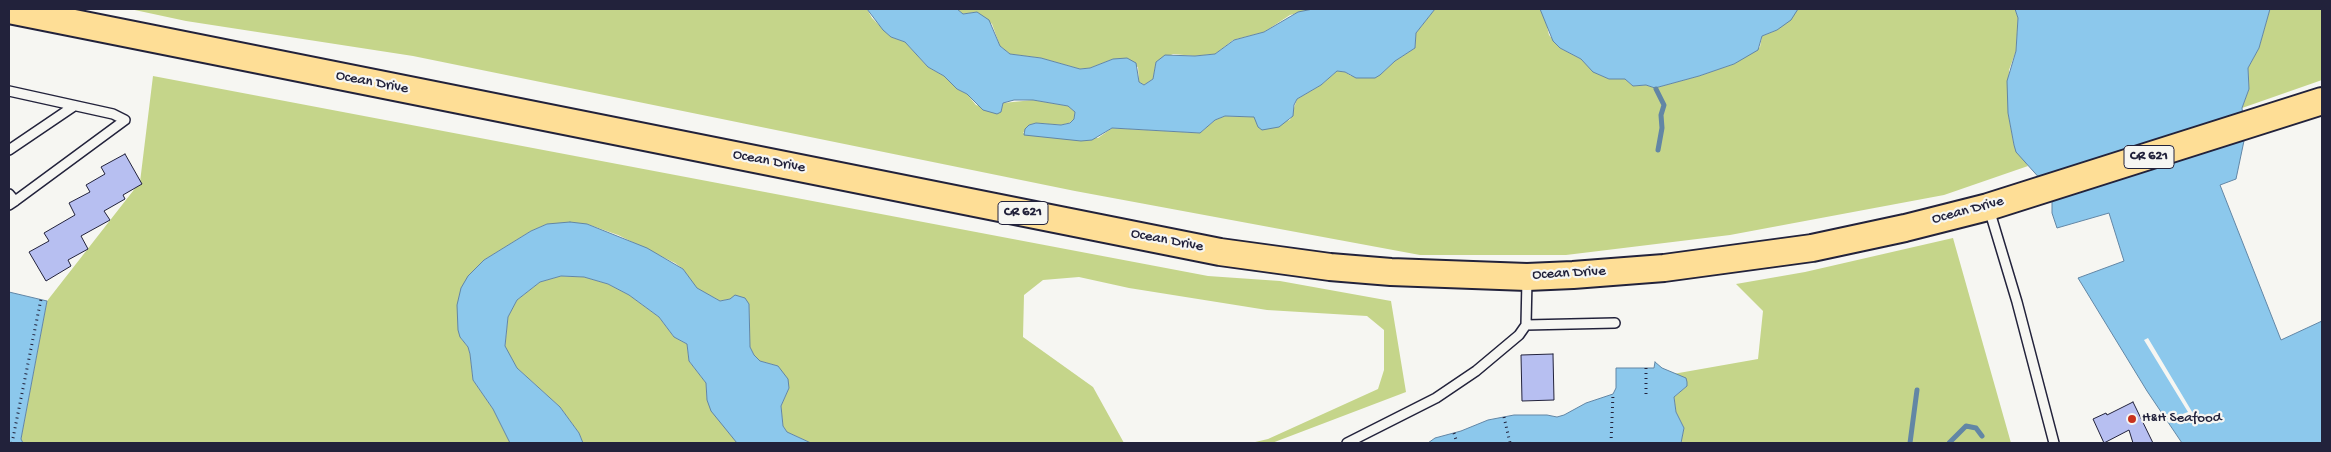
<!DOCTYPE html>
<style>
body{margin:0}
#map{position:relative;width:2331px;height:452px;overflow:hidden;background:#f6f6f2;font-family:"Gochi Hand",sans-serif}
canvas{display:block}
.frame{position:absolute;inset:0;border:10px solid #22223b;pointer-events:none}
</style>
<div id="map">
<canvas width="2331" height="452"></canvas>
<div class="frame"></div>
</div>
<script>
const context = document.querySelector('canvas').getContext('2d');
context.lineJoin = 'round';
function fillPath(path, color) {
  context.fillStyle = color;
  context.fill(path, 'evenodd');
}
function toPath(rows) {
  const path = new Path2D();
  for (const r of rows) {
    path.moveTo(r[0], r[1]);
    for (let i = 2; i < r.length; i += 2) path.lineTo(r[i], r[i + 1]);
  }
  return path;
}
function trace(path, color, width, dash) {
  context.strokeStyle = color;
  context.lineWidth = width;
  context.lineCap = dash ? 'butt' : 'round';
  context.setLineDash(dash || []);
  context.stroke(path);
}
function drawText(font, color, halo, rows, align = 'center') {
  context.font = font + ' "Gochi Hand",sans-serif';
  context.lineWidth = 4.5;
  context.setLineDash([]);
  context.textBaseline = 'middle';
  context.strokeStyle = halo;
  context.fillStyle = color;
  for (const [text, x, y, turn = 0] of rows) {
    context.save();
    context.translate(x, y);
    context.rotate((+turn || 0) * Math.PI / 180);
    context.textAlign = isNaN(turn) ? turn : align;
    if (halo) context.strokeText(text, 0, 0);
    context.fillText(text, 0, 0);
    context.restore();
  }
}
const green = toPath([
 [130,9,867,9,872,18,891,37,905,42,928,67,944,76,957,89,967,94,976,105,1001,112,1003,103,1033,100,1068,106,1075,112,1074,119,1069,123,1061,125,1036,123,1029,125,1023,133,1098,138,1112,128,1200,133,1215,120,1225,116,1255,117,1258,127,1290,120,1297,99,1321,85,1337,71,1345,72,1351,76,1380,75,1395,61,1415,48,1416,33,1435,9,1540,9,1545,18,1549,35,1560,48,1581,59,1594,72,1609,79,1625,79,1633,86,1646,85,1655,88,1699,76,1734,64,1760,47,1762,36,1777,30,1798,9,2015,9,2018,18,2016,51,2009,70,2008,113,2014,145,2028,166,1944,195,1730,235,1566,255,1420,255,1075,191,413,56,186,21],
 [957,9,1313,9,1290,15,1264,32,1233,40,1215,54,1195,56,1173,54,1156,62,1153,79,1144,85,1139,82,1138,67,1113,59,1090,68,1080,69,1041,58,1010,54,1000,46,992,24,977,12,963,14],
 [2270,9,2322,9,2322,80,2242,108,2249,89,2248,68,2259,48],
 [153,76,1208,276,1280,281,1391,301,1406,392,1272,443,1251,443,1268,439,1378,389,1384,370,1384,330,1367,316,1267,310,1129,288,1079,277,1043,280,1024,295,1023,337,1093,387,1124,443,811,443,787,432,783,426,781,406,789,388,778,366,760,361,754,355,750,347,749,304,730,299,720,301,696,288,683,269,675,263,618,235,587,224,547,224,531,231,484,260,460,337,468,347,470,354,473,380,493,409,510,443,23,443,21,439,47,301,140,182],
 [1953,238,2011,443,1681,443,1684,428,1676,412,1674,397,1687,386,1673,374,1758,359,1763,311,1736,284,1805,272],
 [561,276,584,277,608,284,629,295,659,317,674,337,687,344,689,361,706,383,707,399,737,443,583,443,579,433,560,407,517,368,505,347,508,317,517,300,540,282]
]);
const water = toPath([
 [867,9,957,9,963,14,977,12,989,20,1000,46,1010,54,1041,58,1080,69,1090,68,1113,59,1127,58,1136,63,1139,82,1144,85,1153,79,1156,62,1165,55,1195,56,1215,54,1234,40,1264,32,1298,12,1313,9,1435,9,1416,33,1415,48,1395,61,1380,75,1375,78,1356,78,1345,72,1337,71,1321,85,1297,99,1294,105,1293,116,1279,127,1262,130,1258,127,1254,117,1225,116,1215,120,1200,133,1112,128,1092,140,1081,141,1024,135,1025,129,1029,125,1036,123,1061,125,1070,123,1074,119,1075,112,1068,106,1033,100,1014,100,1003,103,1001,112,997,114,983,110,967,94,957,89,944,76,928,67,905,42,891,37,883,30,867,9],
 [1540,9,1798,9,1791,20,1777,30,1762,36,1758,50,1734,64,1699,76,1655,88,1646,85,1633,86,1625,79,1609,79,1593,72,1581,59,1560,48,1553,41,1540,9],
 [2015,9,2270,9,2259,48,2248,68,2249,89,2242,108,2245,136,2236,179,2220,185,2281,340,2322,321,2322,443,2182,443,2147,391,2078,278,2124,261,2109,213,2057,228,2052,213,2052,197,2043,182,2016,152,2014,145,2008,113,2007,81,2016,51,2018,18,2015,9],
 [570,222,587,224,647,248,683,269,697,288,720,301,730,299,735,295,745,298,749,304,750,347,754,355,760,361,778,366,788,379,789,388,781,406,783,426,787,432,811,443,737,443,711,411,707,400,706,383,689,361,687,344,674,337,659,317,629,295,608,284,584,277,561,276,540,282,517,300,508,317,505,346,517,368,560,407,579,433,583,443,510,443,493,409,473,380,470,354,468,347,460,337,458,330,457,305,461,288,468,276,484,260,531,231,547,224,570,222],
 [9,292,47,301,21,439,23,443,9,443,9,292],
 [1655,362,1662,368,1686,378,1687,382,1687,386,1674,397,1676,412,1684,428,1681,443,1428,443,1435,438,1461,431,1488,420,1514,415,1547,415,1557,417,1564,415,1586,403,1613,394,1616,388,1616,368,1654,368,1655,362]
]);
const pier = toPath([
 [2148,338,2194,415,2169,423,2166,420,2188,412,2144,340]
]);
const stream = toPath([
 [1656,89,1664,105,1661,115,1662,128,1658,150],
 [1910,443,1917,390],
 [1949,443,1966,426,1976,428,1982,436]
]);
const building = toPath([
 [125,154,142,184,123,195,125,199,104,211,110,220,81,236,88,249,68,260,71,266,46,281,29,252,49,241,44,233,75,215,69,203,90,192,86,185,105,174,101,167,125,154],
 [1553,354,1554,400,1522,401,1521,355,1553,354],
 [2133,402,2153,443,2133,443,2129,430,2104,443,2093,419,2106,413,2107,415,2133,402]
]);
const path = toPath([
 [1646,368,1646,397],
 [1504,417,1510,443],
 [1454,433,1457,443],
 [12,443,41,299],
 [1611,443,1613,394]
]);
const lane = toPath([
 [9,91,113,114,125,120,15,201],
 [9,150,74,106],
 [9,194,15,201,9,205],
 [1989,209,2017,302,2054,443],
 [1526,325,1615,323],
 [1347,443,1436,398,1476,371,1519,335,1526,325,1527,280]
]);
const primary = toPath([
 [9,10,1220,252,1330,267,1391,272,1527,277,1573,275,1664,268,1812,248,1905,228,1988,207,2322,101]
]);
const markers = [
 [2132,419,5,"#c8321e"]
];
const shields = [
 [2149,157,50],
 [1023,213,50]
];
const shieldNames = [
 ["CR 621",2149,157],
 ["CR 621",1023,213]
];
const streetNames = [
 ["Ocean Drive",372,83,11],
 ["Ocean Drive",769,162,11],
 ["Ocean Drive",1968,211,-15],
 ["Ocean Drive",1167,241,11],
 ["Ocean Drive",1569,274,-3]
];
const poiNames = [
 ["H&H Seafood",2142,419]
];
fillPath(green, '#c5d58a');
fillPath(water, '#8cc8ec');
trace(water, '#6286a5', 1);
fillPath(pier, '#f6f6f2');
trace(stream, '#6286a5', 5);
fillPath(building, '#b7bff1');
trace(building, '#22223b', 1);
trace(lane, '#22223b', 12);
trace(primary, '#22223b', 30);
trace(path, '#22223b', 3, [1, 4]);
trace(lane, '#f6f6f2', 9);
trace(primary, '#fede96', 26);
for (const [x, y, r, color] of markers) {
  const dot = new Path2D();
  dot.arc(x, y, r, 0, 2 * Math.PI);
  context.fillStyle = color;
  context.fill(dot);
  trace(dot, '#f6f6f2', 2);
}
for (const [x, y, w] of shields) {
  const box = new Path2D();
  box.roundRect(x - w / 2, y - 11.5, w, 23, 4);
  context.fillStyle = '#f6f6f2';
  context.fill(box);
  trace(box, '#22223b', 1);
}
drawText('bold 14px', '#22223b', null, shieldNames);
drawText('15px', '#22223b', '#f6f6f2', streetNames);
drawText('15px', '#22223b', '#f6f6f2', poiNames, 'left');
</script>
